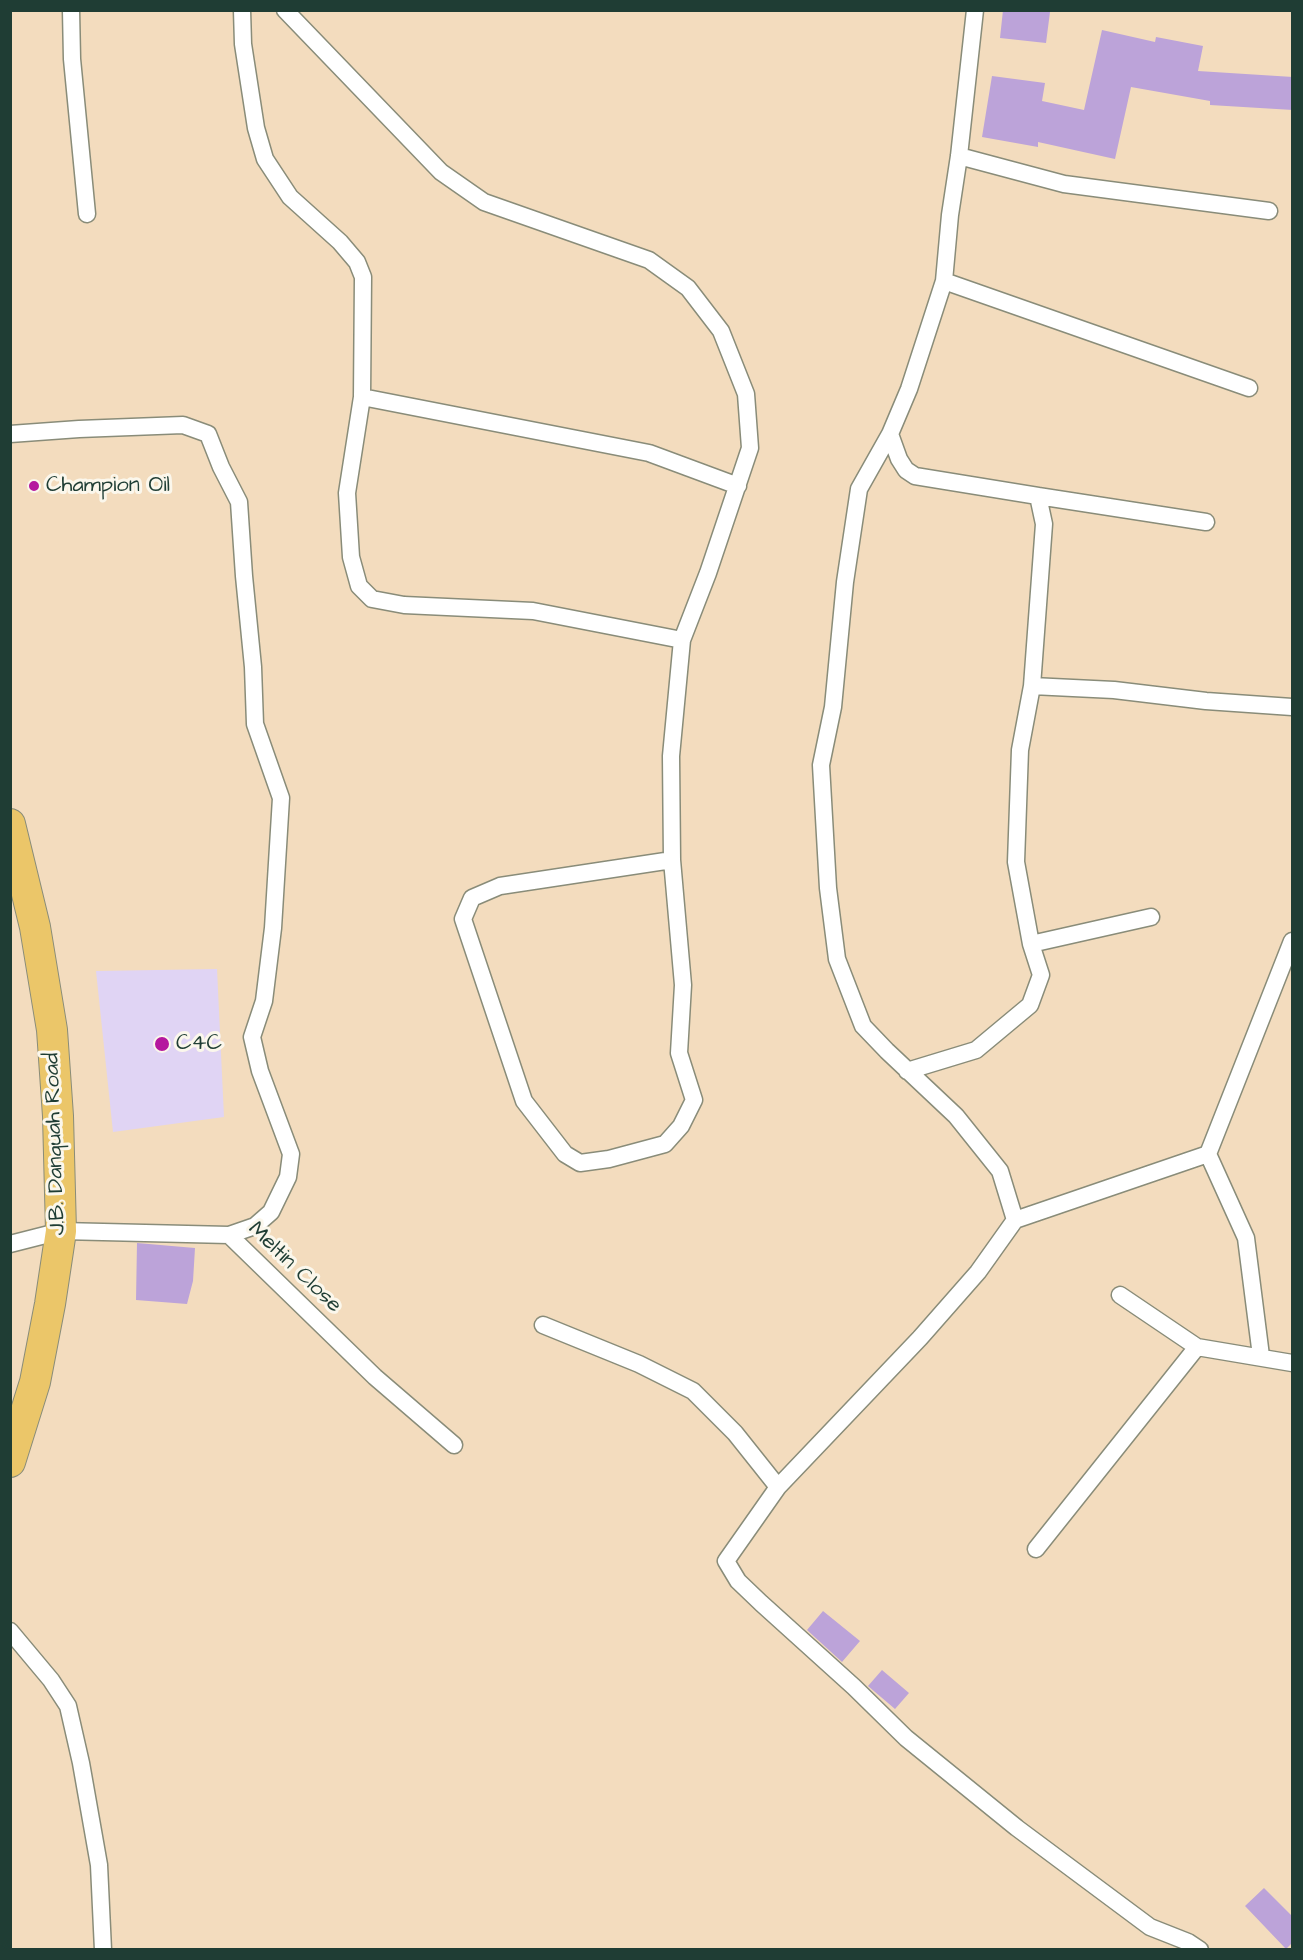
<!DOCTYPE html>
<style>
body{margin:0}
#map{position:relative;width:1303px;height:1960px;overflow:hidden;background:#f3dcbe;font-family:"Architects Daughter",sans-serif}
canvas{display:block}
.frame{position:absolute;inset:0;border:12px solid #1f3d34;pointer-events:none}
</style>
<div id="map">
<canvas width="1303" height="1960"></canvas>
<div class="frame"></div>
</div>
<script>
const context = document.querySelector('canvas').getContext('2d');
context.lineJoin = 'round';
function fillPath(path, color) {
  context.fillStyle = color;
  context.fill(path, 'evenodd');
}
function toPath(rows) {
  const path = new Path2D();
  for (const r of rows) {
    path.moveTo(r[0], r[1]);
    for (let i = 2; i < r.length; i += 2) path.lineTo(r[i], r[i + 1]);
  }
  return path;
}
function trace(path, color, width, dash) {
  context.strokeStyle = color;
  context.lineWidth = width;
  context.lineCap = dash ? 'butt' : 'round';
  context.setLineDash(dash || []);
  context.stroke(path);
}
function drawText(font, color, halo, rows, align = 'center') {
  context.font = font + ' "Architects Daughter",sans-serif';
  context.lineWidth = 6;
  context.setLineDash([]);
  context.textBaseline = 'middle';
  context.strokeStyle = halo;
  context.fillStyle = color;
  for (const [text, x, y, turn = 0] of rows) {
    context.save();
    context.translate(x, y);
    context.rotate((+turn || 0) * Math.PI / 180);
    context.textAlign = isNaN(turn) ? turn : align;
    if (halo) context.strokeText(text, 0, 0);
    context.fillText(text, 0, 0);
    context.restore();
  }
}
const built = toPath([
 [217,969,224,1117,113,1132,96,971]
]);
const building = toPath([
 [1003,10,1050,12,1046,43,1000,38],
 [1102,30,1155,42,1156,37,1203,46,1198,71,1293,77,1293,110,1210,105,1210,101,1131,87,1115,159,1038,142,1038,147,982,137,992,76,1045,83,1042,101,1084,110],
 [137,1243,195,1248,193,1281,187,1304,136,1300],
 [823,1611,860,1641,842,1662,807,1630],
 [882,1670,909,1693,895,1709,868,1686],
 [1264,1888,1293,1917,1293,1942,1286,1949,1245,1906]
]);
const street = toPath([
 [71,10,72,59,87,214],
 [242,10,243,44,256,128,265,159,290,197,340,242,357,262,363,277,362,397,347,493,351,557,359,586,372,599,404,605,533,611,682,640],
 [285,10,441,172,484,202,649,260,688,288,721,331,746,394,750,448,708,573,682,640,671,756,672,860,683,985,679,1053,694,1100,681,1126,665,1144,609,1159,580,1163,565,1154,524,1101,463,919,472,898,500,886,672,860],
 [975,10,959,156,950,215,944,281,909,389,890,434,859,489,845,582,833,707,821,765,828,888,837,959,863,1026,887,1051,956,1116,1000,1171,1015,1220],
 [959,156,1064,184,1269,211],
 [944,281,1249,388],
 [362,397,649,453,738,486],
 [10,434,79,429,183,425,208,434,221,467,239,502,244,576,253,667,255,724,281,798,273,928,264,1001,252,1037,260,1071,291,1154,288,1177,271,1212,255,1226,229,1235],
 [890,434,899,459,906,470,915,476,1038,496,1044,524,1032,686,1020,750,1016,862,1031,944,1041,975,1030,1005,976,1050,907,1071],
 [1038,496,1206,522],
 [1032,686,1114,690,1206,701,1292,707],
 [1031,944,1151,917],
 [1208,1154,1292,941],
 [10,1244,61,1231,229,1235,375,1377,454,1445],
 [1120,1295,1197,1347],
 [543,1325,639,1364,693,1391,735,1433,778,1487],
 [1036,1549,1197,1347,1292,1363],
 [10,1631,51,1680,68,1706,81,1763,99,1865,103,1950],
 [1200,1950,1188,1942,1150,1927,1017,1828,906,1738,854,1687,761,1603,738,1581,726,1561,778,1487,920,1338,978,1272,1015,1220,1208,1154,1246,1238,1261,1356]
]);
const highway = toPath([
 [10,824,35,927,52,1030,58,1116,61,1231,50,1304,35,1382,10,1462]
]);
const markers = [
 [34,486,6,"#b5179e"],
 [162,1044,8,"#b5179e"]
];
const poiNames = [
 ["Champion Oil",46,486],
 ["C4C",176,1044]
];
const streetNames = [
 ["J.B. Danquah Road",56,1144,-92],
 ["Meltin Close",294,1268,44]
];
fillPath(built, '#e0d4f4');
fillPath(building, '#bca3d9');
trace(street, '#898c79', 19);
trace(highway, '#898c79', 32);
trace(street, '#fff', 16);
trace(highway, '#ebc669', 30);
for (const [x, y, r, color] of markers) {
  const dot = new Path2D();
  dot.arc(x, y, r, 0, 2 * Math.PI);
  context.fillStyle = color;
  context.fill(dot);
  trace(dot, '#fbf7ec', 2);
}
drawText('22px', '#1f3d34', '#fbf7ec', poiNames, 'left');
drawText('22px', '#1f3d34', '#fbf7ec', streetNames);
</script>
